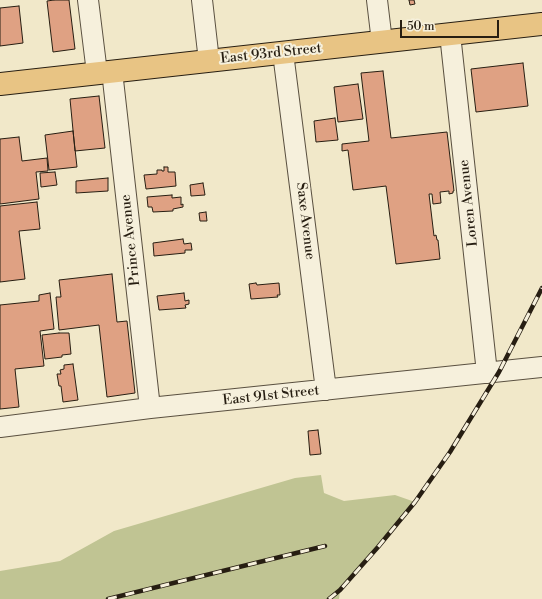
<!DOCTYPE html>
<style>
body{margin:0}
#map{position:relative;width:542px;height:599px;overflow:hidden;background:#f1e8c9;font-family:"Libre Bodoni",serif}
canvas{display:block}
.scale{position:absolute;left:400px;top:20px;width:99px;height:18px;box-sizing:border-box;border:2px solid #271e12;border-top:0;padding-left:5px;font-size:12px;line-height:14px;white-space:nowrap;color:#271e12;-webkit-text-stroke:3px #f6f0dc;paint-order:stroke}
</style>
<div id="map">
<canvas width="542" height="599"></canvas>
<div class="scale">50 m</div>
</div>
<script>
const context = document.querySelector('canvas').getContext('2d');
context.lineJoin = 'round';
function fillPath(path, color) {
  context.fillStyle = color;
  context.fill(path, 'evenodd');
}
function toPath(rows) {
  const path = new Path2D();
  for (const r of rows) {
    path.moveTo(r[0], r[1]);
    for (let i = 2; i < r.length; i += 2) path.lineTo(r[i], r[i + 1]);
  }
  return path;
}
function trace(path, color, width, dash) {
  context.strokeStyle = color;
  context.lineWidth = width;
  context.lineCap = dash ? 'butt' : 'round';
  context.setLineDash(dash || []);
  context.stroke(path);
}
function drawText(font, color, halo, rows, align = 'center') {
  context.font = font + ' "Libre Bodoni",serif';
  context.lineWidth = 4;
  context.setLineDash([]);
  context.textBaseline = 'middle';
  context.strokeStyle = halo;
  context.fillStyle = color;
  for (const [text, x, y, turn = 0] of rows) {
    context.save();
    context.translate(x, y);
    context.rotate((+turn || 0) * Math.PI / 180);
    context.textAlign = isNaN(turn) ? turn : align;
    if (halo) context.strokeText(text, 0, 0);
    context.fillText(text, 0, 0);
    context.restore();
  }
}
const green = toPath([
 [321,475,324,493,344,501,395,495,415,502,378,547,340,590,339,599,0,599,0,571,60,561,114,531,295,478]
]);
const building = toPath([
 [54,0,69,0,75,49,53,52,47,1,54,0],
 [409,0,414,0,415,4,410,5,409,0],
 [19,6,23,43,0,46,0,8,19,6],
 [523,63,528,106,476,112,471,69,523,63],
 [383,71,391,138,447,132,454,191,453,191,453,193,449,194,449,191,440,192,441,203,433,204,432,194,429,194,434,236,436,235,437,240,438,240,440,259,396,264,386,186,353,190,348,150,342,151,342,144,369,141,361,73,383,71],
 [358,84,363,119,338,122,334,87,358,84],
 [99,96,105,148,75,151,70,99,99,96],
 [335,118,338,140,316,142,314,121,335,118],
 [73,131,77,167,49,170,45,135,73,131],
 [19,137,22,161,47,158,48,171,36,172,39,199,0,204,0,139,19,137],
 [164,167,168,167,168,172,175,172,176,186,146,189,144,175,157,174,157,170,162,170,162,171,164,171,164,167],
 [55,172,57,185,41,187,40,173,55,172],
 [108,178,108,191,76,193,76,181,108,178],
 [203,183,205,195,191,196,190,185,203,183],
 [172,195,172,198,181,197,181,205,183,204,183,207,173,209,173,211,153,212,152,207,148,207,147,197,172,195],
 [37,202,40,229,19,231,25,279,0,282,0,206,37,202],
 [206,212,207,221,200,221,199,213,206,212],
 [183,239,184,244,191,243,192,250,185,250,185,253,154,256,153,243,183,239],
 [112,274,117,322,127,321,135,393,107,397,99,325,59,330,56,297,61,297,59,280,112,274],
 [256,283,257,285,279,283,280,295,277,295,278,297,251,299,249,284,256,283],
 [50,293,54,329,40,331,44,366,15,369,19,407,0,409,0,305,39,301,39,295,50,293],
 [184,293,185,301,189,300,189,304,185,305,186,308,159,310,157,296,184,293],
 [59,333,69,333,71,354,62,355,62,357,45,359,42,335,59,333],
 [73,364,78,400,63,402,61,386,59,386,57,374,61,374,60,370,64,369,64,365,73,364],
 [318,430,321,454,310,455,308,431,318,430]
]);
const minor = toPath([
 [88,0,97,73],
 [202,0,209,61],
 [377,0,382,42],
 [450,34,487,373],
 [283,53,326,390],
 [112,71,150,408],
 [0,427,150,408,542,367]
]);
const major = toPath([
 [0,84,542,24]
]);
const rail = toPath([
 [108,599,325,546],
 [329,599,340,590,378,547,415,502,450,452,499,372,542,288]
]);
const streetNames = [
 ["East 93rd Street",271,54,-6],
 ["Loren Avenue",469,203,-96],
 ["Saxe Avenue",305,221,83],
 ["Prince Avenue",131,240,-96],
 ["East 91st Street",271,396,-6]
];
fillPath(green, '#c0c493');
fillPath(building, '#dfa183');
trace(building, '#271e12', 1);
trace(minor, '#5a5040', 22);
trace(major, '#271e12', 24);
trace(minor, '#f6f0dc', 20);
trace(major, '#e8c484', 22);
trace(rail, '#271e12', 4.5);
trace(rail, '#f6f0dc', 3, [9]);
drawText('14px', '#271e12', '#f6f0dc', streetNames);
</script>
